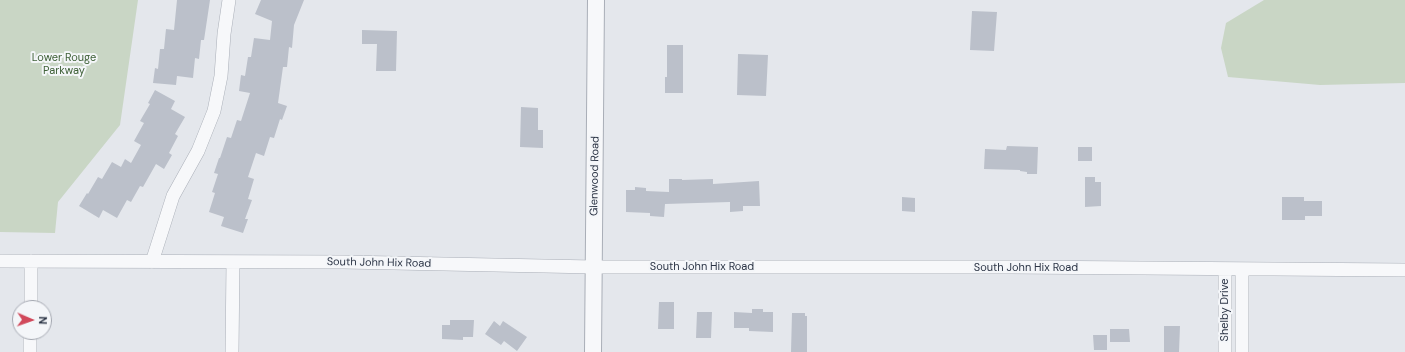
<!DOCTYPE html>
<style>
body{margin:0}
#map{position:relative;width:1405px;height:352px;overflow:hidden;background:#e4e7ec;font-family:"DM Sans",sans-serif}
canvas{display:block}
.north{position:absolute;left:12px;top:300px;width:40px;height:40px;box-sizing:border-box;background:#f4f6f9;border:1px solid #a4a8b1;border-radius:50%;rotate:92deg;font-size:11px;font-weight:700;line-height:16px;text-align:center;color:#2b3445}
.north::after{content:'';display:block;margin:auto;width:14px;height:18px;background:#d1495b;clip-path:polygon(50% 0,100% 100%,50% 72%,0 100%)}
</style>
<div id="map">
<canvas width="1405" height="352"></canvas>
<div class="north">N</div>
</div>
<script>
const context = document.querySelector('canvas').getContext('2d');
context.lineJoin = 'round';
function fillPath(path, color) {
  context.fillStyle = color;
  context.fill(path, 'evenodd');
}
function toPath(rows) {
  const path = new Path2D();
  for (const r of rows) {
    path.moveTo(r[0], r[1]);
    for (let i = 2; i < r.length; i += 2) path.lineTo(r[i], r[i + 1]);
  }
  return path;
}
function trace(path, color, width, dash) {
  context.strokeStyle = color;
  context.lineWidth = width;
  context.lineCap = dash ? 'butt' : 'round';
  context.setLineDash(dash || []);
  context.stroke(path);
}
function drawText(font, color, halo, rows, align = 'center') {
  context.font = font + ' "DM Sans",sans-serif';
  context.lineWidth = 4;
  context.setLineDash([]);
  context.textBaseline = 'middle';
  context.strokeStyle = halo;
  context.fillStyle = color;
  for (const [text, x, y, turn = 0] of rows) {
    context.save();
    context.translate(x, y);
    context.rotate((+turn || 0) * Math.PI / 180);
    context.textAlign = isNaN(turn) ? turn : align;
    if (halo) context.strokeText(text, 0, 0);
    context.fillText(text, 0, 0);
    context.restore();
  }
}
const green = toPath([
 [0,0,138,0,120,125,58,202,55,233,0,232],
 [1264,0,1405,0,1405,83,1320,85,1228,77,1221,48,1226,23]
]);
const building = toPath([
 [177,0,210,0,204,40,201,40,199,59,195,58,193,78,177,76,176,85,153,83,155,68,158,69,160,49,164,49,166,29,174,30],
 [261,0,304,0,294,25,292,48,289,47,287,67,283,67,278,103,287,106,282,120,280,119,274,138,270,137,264,156,256,153,248,177,254,179,248,199,252,200,245,219,248,219,243,233,221,226,224,217,209,212,215,193,212,192,218,174,214,173,219,158,220,158,227,137,231,138,237,120,241,121,250,93,239,91,241,75,245,76,248,57,251,57,254,38,270,40,272,21,255,14],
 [972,11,997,12,994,51,970,50],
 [362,30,397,31,396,71,376,71,377,44,362,44],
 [667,45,683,45,683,93,665,93,665,77,667,77],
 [738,54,768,55,766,96,737,95],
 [155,90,175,101,171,109,185,117,175,134,178,136,169,153,172,155,164,169,156,164,143,187,140,186,131,202,127,200,117,218,103,210,99,218,79,206,87,193,88,194,98,177,102,179,112,162,121,167,125,159,131,163,141,145,134,141,144,123,140,121,150,104,148,103],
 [521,107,538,108,538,130,543,130,543,148,520,147],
 [1007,146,1038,147,1037,174,1027,174,1027,172,1020,171,1020,170,984,169,985,149,1006,150],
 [1078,147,1092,147,1092,161,1078,161],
 [1085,177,1095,177,1095,182,1101,182,1101,206,1085,207],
 [669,179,682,179,682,180,713,179,713,184,759,181,760,206,743,206,743,211,730,212,730,202,665,204,664,217,650,216,650,213,626,212,626,190,635,190,635,187,646,188,646,191,669,192],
 [902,197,915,198,915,212,902,211],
 [1282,197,1304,197,1304,201,1322,201,1322,216,1305,216,1305,220,1282,220],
 [659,302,674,302,674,329,658,329],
 [752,309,763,309,763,312,773,312,773,332,749,331,749,328,734,328,734,312,752,313],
 [697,312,712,312,711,338,696,338],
 [792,313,805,313,805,316,807,316,807,352,791,352],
 [450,320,474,320,473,337,463,337,463,340,442,339,442,325,450,325],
 [494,321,500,326,503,321,527,337,517,351,504,341,501,345,485,334],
 [1164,326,1180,326,1179,352,1164,352],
 [1110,329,1129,329,1130,342,1110,342],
 [1093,335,1107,335,1107,350,1094,350]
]);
const minor = toPath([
 [0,261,344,262,594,267,1011,267,1405,270],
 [152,262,173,196,198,151,214,111,221,76,224,34,229,0],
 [31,308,31,261],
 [30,352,30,332],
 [232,352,233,262],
 [1225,352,1225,269],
 [1242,352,1242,269]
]);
const tertiary = toPath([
 [593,352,596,0]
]);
const parkNames = [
 ["Lower Rouge",64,58],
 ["Parkway",64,71]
];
const streetNames = [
 ["Glenwood Road",595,176,-89],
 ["South John Hix Road",379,263,1],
 ["South John Hix Road",702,267],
 ["South John Hix Road",1026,268],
 ["Shelby Drive",1225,310,-90]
];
fillPath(green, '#c9d6c5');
fillPath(building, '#bbc0ca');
trace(minor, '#a9aeb7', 14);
trace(tertiary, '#a9aeb7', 18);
trace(minor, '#f7f8fa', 13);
trace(tertiary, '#f7f8fa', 16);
drawText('11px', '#3f6138', '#f4f6f9', parkNames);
drawText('11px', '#2b3445', '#f4f6f9', streetNames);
</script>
